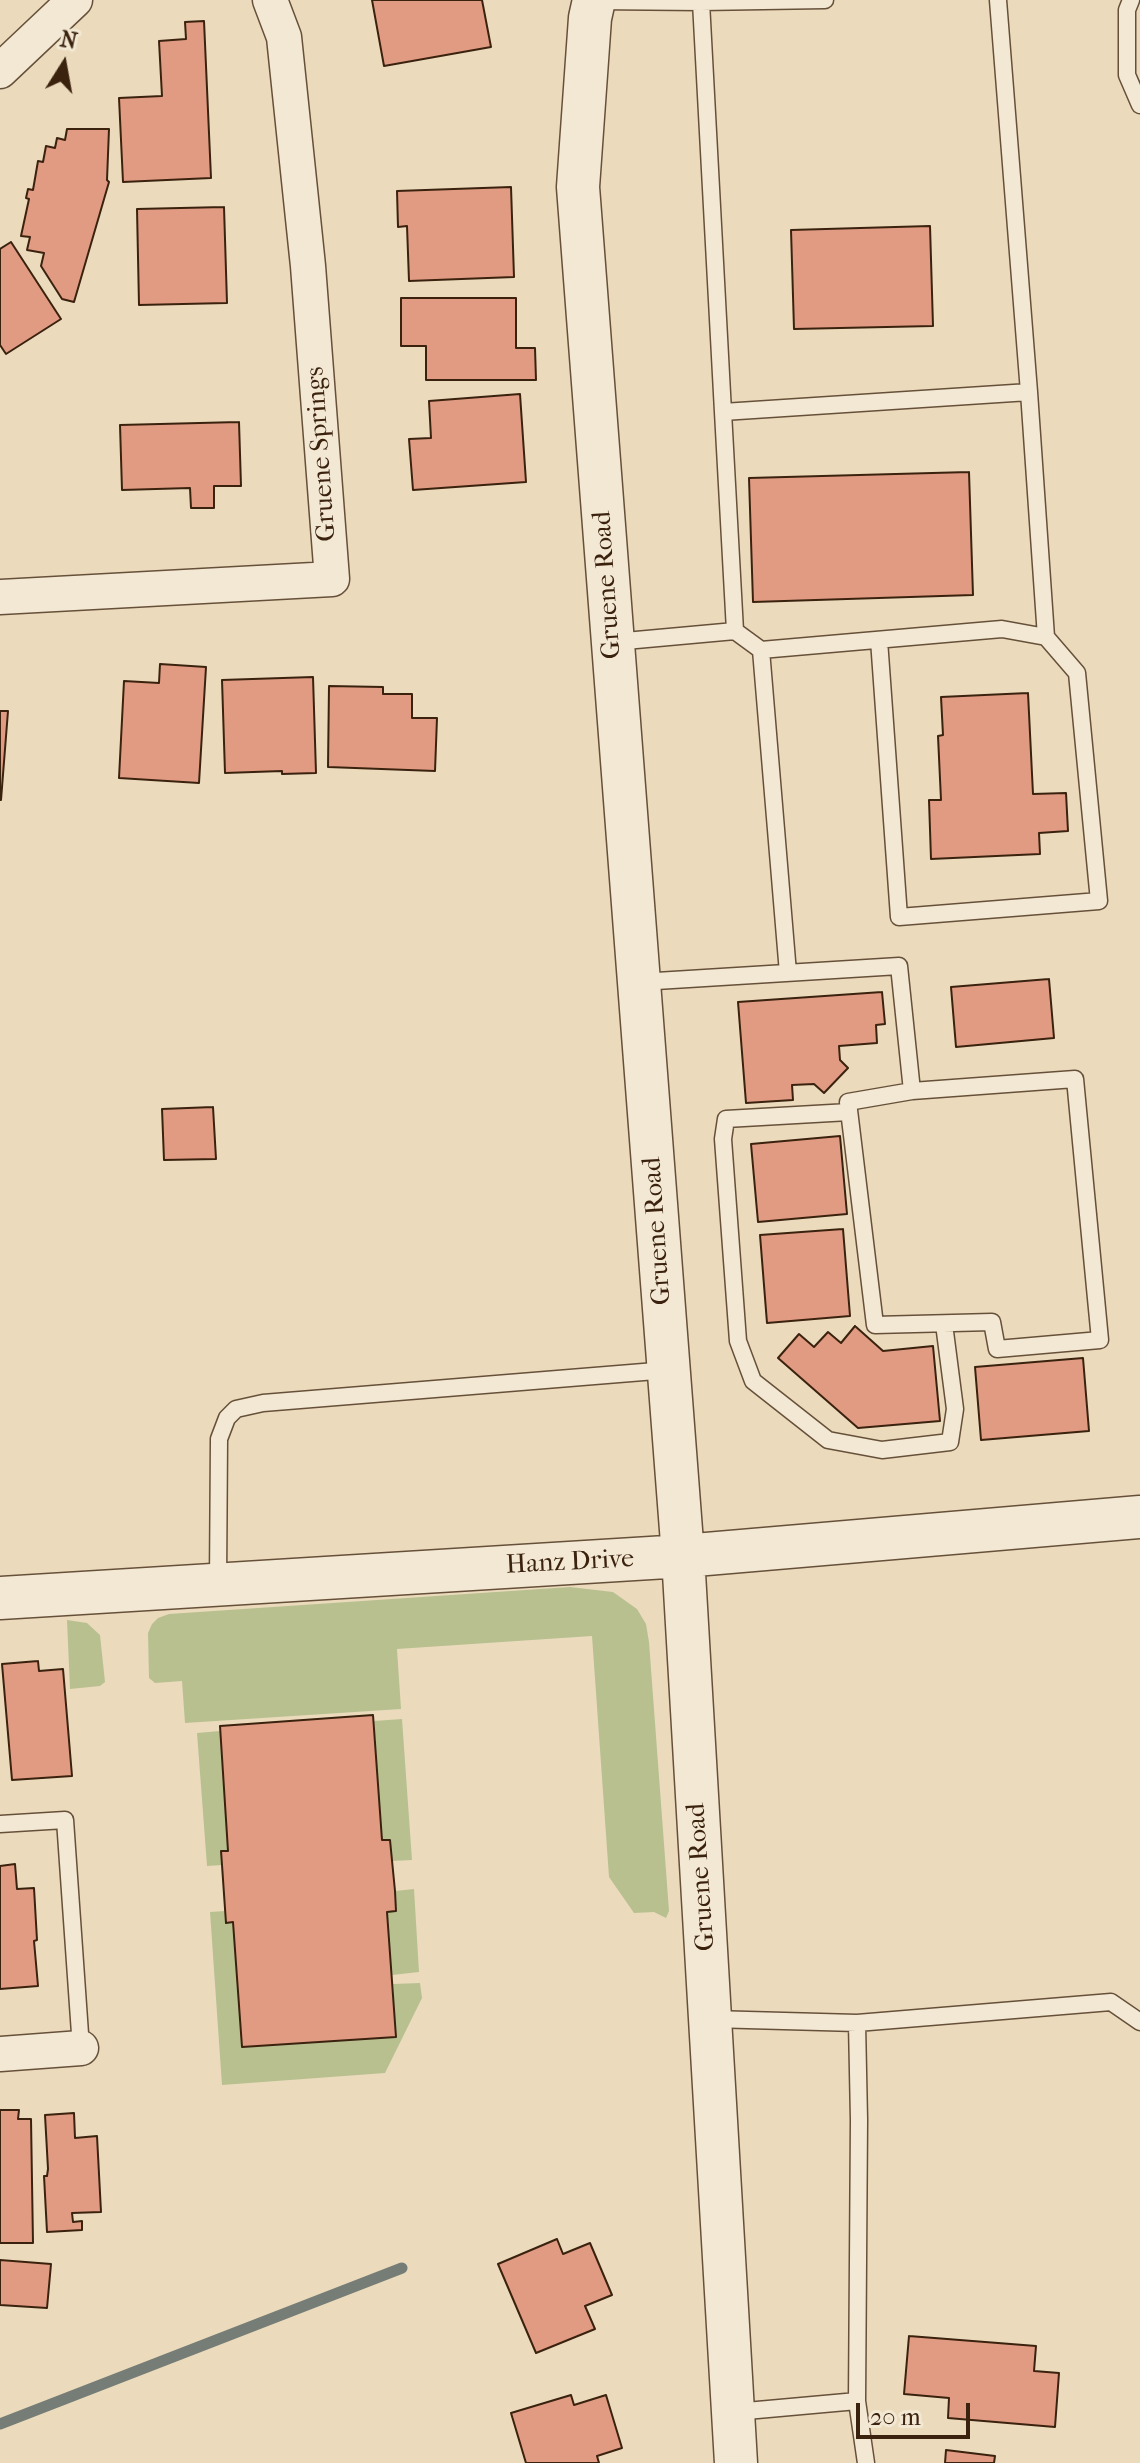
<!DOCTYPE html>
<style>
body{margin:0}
#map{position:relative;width:1140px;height:2463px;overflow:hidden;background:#ebdbbc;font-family:"IM FELL French Canon",serif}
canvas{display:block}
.north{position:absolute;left:24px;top:24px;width:80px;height:80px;-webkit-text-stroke:6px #f2e8d3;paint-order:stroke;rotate:11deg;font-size:22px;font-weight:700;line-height:32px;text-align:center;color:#3b220f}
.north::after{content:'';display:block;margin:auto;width:28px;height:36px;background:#3b220f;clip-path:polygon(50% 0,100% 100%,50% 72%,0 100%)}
.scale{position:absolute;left:856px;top:2403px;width:114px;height:36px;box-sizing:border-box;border:4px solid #3b220f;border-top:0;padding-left:10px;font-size:24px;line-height:28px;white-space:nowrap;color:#3b220f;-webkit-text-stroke:6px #f2e8d3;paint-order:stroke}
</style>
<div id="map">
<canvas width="1140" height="2463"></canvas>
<div class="north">N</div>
<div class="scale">20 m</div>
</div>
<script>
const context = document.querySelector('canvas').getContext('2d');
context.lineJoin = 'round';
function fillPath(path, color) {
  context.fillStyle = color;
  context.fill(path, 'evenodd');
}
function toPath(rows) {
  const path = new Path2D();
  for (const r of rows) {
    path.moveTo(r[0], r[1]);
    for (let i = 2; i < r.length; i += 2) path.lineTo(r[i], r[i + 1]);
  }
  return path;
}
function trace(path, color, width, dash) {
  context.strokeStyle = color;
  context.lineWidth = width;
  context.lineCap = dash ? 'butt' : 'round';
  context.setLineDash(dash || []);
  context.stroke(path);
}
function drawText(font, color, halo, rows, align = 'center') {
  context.font = font + ' "IM FELL French Canon",serif';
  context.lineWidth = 7;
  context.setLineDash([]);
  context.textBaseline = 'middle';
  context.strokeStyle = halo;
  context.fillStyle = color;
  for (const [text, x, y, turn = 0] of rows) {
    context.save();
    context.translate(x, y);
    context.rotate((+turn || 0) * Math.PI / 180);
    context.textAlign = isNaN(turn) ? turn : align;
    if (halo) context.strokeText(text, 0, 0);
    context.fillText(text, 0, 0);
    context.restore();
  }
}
const green = toPath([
 [570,1587,613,1592,637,1609,646,1624,649,1642,669,1911,666,1918,654,1912,634,1913,609,1877,592,1636,397,1649,401,1709,185,1723,182,1681,155,1683,149,1678,148,1633,152,1624,158,1618,169,1614],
 [67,1620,87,1623,100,1635,105,1682,100,1686,70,1689],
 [402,1719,412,1860,392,1861,390,1840,382,1840,374,1721],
 [220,1731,228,1851,221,1851,222,1865,207,1866,197,1733],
 [414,1889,419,1972,392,1975,387,1912,395,1891],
 [225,1911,226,1922,233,1922,396,2036,393,1984,420,1983,422,1998,385,2073,222,2085,210,1912]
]);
const stream = toPath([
 [0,2424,402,2268]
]);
const building = toPath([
 [372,0,482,0,491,47,384,66,372,0],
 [204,21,211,178,123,182,119,98,162,96,159,41,186,39,185,22,204,21],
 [67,129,109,129,107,180,109,182,74,302,62,299,41,266,44,253,27,250,30,237,21,236,29,199,26,198,28,189,33,190,38,161,43,162,46,146,55,148,57,138,65,140,67,129],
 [511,187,514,277,409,281,407,226,398,227,397,191,511,187],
 [224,207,227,303,139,305,137,209,224,207],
 [930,226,933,326,794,329,791,230,930,226],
 [11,242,61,319,6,354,0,345,0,249,11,242],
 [401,298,516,298,516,348,535,348,536,380,426,380,426,346,401,346,401,298],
 [520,394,526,482,413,490,409,439,431,438,429,401,520,394],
 [239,422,241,486,214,486,214,508,191,508,190,488,122,490,120,425,239,422],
 [969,472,973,595,753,602,749,478,969,472],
 [160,664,206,667,199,783,119,778,124,681,159,683,160,664],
 [313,677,316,773,282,774,282,771,225,773,222,680,313,677],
 [329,686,383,687,383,694,412,694,412,718,437,718,435,771,328,767,329,686],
 [1028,693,1033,794,1066,793,1068,831,1039,833,1040,854,931,859,929,800,941,800,938,736,943,735,941,697,1028,693],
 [0,711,8,711,1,800,0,800,0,711],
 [1049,979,1054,1038,956,1047,951,987,1049,979],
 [882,992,885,1024,876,1025,877,1043,839,1046,840,1060,848,1068,824,1093,814,1084,792,1085,793,1100,746,1103,738,1002,882,992],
 [213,1107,216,1159,164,1160,162,1109,213,1107],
 [840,1136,847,1214,758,1222,751,1144,840,1136],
 [843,1229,850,1316,767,1323,760,1235,843,1229],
 [855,1326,883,1351,933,1346,940,1421,858,1428,778,1358,799,1334,814,1347,828,1332,841,1343,855,1326],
 [1083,1358,1089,1431,981,1440,975,1367,1083,1358],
 [38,1661,39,1671,63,1669,72,1776,12,1780,2,1664,38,1661],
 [373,1715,382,1840,390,1840,395,1891,396,1911,387,1912,396,2037,242,2047,233,1922,226,1923,222,1865,221,1851,228,1851,220,1726,373,1715],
 [15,1864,17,1889,34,1888,37,1940,34,1941,38,1986,0,1989,0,1866,15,1864],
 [0,2110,19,2110,18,2119,31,2119,33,2243,0,2243,0,2110],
 [74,2113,75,2138,97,2136,101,2212,72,2213,73,2222,82,2221,82,2230,47,2232,44,2176,47,2176,48,2169,45,2115,74,2113],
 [557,2239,563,2254,590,2243,612,2295,585,2306,595,2329,536,2353,498,2264,557,2239],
 [0,2260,51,2264,47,2308,0,2305,0,2260],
 [909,2336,1036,2346,1034,2371,1059,2373,1055,2427,948,2418,949,2398,904,2394,909,2336],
 [571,2395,574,2405,606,2395,622,2448,597,2456,599,2463,526,2463,511,2413,571,2395],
 [946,2450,995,2456,994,2463,945,2463,946,2450]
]);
const service = toPath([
 [1131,0,1127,10,1127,75,1140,105],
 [595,1,701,2,825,0],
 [701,2,723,412,1029,392,998,0],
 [1029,392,1046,637],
 [723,412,735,631],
 [614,642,735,631,761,650,1002,629,1046,637,1077,673,1099,901,899,917,879,640],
 [761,650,788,973],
 [640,982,899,966,912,1091,848,1102,875,1325,992,1322,997,1349,1100,1340,1075,1079,912,1091],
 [849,1112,726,1119,723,1139,738,1341,753,1381,828,1440,882,1450,950,1442,955,1409,944,1324],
 [218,1583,219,1439,227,1418,236,1409,263,1403,668,1370],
 [0,1824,65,1820,81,2048],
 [711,2019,857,2023,859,2120,857,2401,866,2463],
 [857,2023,1111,2002,1140,2022],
 [735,2412,857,2401]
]);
const minor = toPath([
 [0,71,75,0],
 [0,597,332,579,308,266,284,37,270,0],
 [0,2054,81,2048]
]);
const tertiary = toPath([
 [594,0,590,18,578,187,683,1556,736,2463],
 [0,1598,683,1556,1140,1517]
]);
const streetNames = [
 ["Gruene Springs",322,454,-94],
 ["Gruene Road",608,585,-94],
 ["Gruene Road",658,1231,-94],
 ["Hanz Drive",570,1563,-3],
 ["Gruene Road",702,1877,-94]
];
fillPath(green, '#b8c090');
trace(stream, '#757d76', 11);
fillPath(building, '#e09b82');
trace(building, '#3b220f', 2);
trace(service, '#67503a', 19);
trace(minor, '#67503a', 37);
trace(tertiary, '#67503a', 45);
trace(service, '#f2e8d3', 16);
trace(minor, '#f2e8d3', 34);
trace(tertiary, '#f2e8d3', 42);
drawText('26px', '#3b220f', '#f2e8d3', streetNames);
</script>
